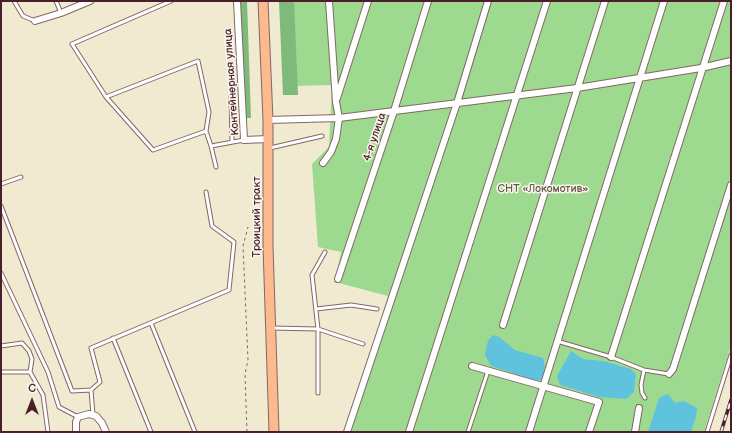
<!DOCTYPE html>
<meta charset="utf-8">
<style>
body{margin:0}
#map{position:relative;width:732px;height:433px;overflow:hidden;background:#f0ead1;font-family:"Balsamiq Sans",sans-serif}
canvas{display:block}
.frame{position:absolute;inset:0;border:2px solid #4a1f2b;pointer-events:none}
.north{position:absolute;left:12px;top:381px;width:40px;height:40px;-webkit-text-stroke:3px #fbf7ec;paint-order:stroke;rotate:0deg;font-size:11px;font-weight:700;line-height:16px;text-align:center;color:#4a1f2b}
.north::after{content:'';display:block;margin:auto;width:14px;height:18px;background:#4a1f2b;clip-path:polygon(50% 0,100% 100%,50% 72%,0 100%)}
</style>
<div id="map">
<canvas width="732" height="433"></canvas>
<div class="frame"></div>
<div class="north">С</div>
</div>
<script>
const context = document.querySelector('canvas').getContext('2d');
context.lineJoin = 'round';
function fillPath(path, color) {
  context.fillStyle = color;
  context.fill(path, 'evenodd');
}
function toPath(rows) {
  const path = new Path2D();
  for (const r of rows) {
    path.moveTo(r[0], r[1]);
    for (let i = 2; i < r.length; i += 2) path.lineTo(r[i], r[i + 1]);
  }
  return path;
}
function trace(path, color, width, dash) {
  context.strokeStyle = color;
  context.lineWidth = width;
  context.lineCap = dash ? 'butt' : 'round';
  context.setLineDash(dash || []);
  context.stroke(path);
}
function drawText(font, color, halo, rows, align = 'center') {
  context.font = font + ' "Balsamiq Sans",sans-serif';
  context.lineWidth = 3;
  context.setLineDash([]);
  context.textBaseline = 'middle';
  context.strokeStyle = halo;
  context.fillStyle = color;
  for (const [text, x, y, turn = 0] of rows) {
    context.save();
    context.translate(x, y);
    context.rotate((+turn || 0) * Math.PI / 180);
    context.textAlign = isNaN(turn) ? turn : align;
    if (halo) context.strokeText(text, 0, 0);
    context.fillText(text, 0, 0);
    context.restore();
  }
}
const green = toPath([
 [291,1,731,1,731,346,704,432,349,432,388,296,335,282,341,252,318,247,312,164,329,147,332,85,293,86]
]);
const forest = toPath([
 [239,1,247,1,251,118,246,118],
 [279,1,294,1,298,95,283,95]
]);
const water = toPath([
 [493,335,499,337,515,350,543,358,545,367,542,379,538,381,531,379,491,366,485,355,486,348,488,341],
 [571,351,583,359,603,361,631,369,636,375,634,392,626,399,599,397,560,385,557,376],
 [668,394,675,403,684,401,697,408,696,417,691,432,648,432,659,398]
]);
const path = toPath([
 [247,432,245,374,248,360,243,246,248,227]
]);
const lane = toPath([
 [14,1,23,16,35,21],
 [56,1,61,13],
 [171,1,72,44,106,97,198,61,209,112,206,131,211,146,244,140],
 [231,96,232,142],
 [106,97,153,150,206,131],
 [211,146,216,167],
 [270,148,322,136],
 [1,184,21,177],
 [1,206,72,391,91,390],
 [1,273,48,372,59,407,78,417],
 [316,309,351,305,377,309],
 [151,323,195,432],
 [271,328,318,329,363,344],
 [113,338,151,432],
 [557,341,611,357,644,370,669,374],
 [1,346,22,343,29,351,32,359,30,372,43,395,48,432],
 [644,370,641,385,642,393,645,398],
 [1,372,30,372],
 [318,393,318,329,312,275,325,252],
 [93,415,91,390,100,382,91,348,229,290,234,242,212,226,206,192],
 [468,432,488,371],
 [707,432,731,355]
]);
const street = toPath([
 [237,1,244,140,268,139],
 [35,21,61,13,90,1],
 [337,98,368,1],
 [268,120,339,118,577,88,701,68,731,61],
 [323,163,331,152,336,139,339,118,336,102,329,1],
 [338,279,394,111,428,1],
 [503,325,605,1],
 [611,357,724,1],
 [472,366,599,402,589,432],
 [669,374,673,369,731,185],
 [76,432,76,422,78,417,89,414,96,416,102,423,106,432],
 [347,432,457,103,488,1],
 [409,432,547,1],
 [529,432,664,1],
 [635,432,639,408]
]);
const primary = toPath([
 [263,1,268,120,268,246,274,432]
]);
const rail = toPath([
 [721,432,731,400]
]);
const streetNames = [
 ["Контейнерная улица",232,82,-94],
 ["4-я улица",375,137,-71],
 ["Троицкий тракт",257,217,-90]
];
const parkNames = [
 ["СНТ «Локомотив»",543,189]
];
fillPath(green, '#9dda8f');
fillPath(forest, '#7eba7a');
fillPath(water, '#60c3de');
trace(lane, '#846665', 5);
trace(street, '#846665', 8);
trace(primary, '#846665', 11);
trace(path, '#846665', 1, [3, 3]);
trace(lane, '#fff', 3);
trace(street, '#fff', 6);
trace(primary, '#fcba8e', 9);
trace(rail, '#4a1f2b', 3.5);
trace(rail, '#fbf7ec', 2, [6]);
drawText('11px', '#4a1f2b', '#fbf7ec', streetNames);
drawText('11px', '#635749', '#fbf7ec', parkNames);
</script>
